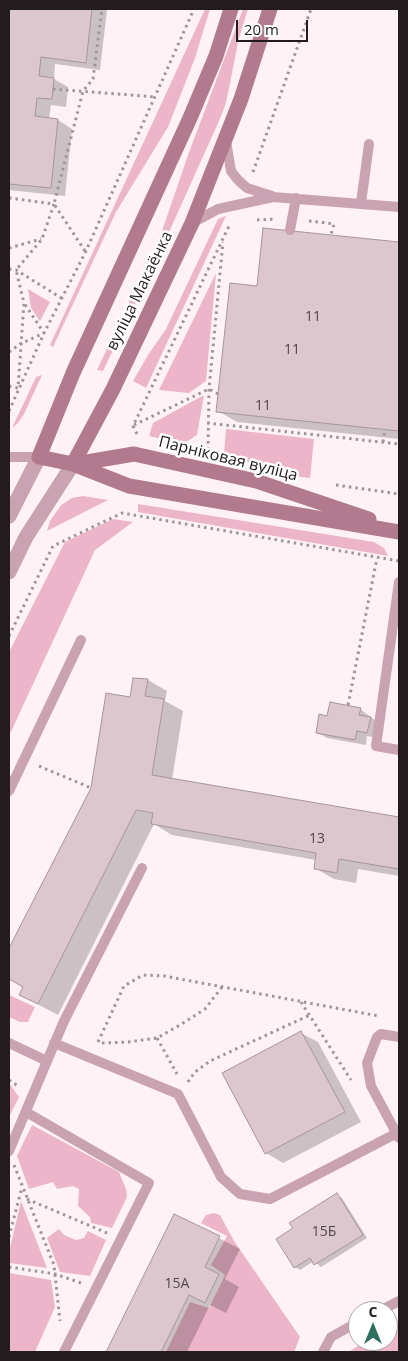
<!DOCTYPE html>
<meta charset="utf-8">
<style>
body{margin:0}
#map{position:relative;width:408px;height:1361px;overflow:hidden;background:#fef2f6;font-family:"Open Sans",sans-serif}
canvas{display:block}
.frame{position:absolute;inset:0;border:10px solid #231c1f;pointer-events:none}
.north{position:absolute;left:348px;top:1301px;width:50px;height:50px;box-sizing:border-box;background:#fff;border:1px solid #a7a4a5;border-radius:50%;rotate:0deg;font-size:14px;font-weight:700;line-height:20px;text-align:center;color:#231c1f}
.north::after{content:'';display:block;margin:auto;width:18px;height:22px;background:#2d6e5e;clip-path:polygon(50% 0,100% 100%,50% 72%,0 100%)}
.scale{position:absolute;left:236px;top:20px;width:72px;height:22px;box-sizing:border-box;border:2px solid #231c1f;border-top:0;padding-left:6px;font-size:15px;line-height:18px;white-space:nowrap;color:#231c1f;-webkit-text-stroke:4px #fff;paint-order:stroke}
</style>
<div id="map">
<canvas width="408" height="1361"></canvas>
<div class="frame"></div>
<div class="north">С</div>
<div class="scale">20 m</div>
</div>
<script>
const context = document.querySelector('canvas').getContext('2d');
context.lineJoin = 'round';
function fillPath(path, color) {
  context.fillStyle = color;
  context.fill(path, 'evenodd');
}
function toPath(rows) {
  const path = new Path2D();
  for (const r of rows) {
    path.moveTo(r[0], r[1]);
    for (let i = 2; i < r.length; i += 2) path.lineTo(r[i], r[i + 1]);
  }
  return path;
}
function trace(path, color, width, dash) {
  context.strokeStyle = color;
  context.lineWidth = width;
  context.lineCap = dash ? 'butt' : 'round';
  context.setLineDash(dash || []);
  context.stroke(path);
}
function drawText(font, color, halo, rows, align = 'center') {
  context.font = font + ' "Open Sans",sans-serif';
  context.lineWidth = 5;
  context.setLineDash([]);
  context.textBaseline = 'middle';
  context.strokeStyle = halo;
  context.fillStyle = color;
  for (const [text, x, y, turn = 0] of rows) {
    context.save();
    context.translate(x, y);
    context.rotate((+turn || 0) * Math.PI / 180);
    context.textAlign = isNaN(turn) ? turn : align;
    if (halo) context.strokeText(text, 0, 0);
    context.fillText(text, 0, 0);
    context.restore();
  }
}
const green = toPath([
 [205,9,210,9,195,58,168,127,116,212,53,347,50,345],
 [243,9,248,9,239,38,226,103,219,121,165,241,103,371,97,370,161,234,188,155],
 [226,216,146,388,133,381,148,355,166,329,218,219],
 [216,273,206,381,189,393,159,390],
 [28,289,50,302,40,321,31,308],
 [42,375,24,414,18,423,12,428,36,377],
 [204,395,197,435,183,444,149,436,153,423],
 [226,429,314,439,310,478,294,476,224,454],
 [83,496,108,500,47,531,50,521,61,505,72,498],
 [138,504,374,542,384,548,388,556,138,512],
 [113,519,133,522,95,550,9,736,9,652,65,542],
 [9,995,35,1007,28,1022,20,1022,9,1017],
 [9,1083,19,1097,9,1117],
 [32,1125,119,1172,126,1189,127,1197,112,1228,91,1223,90,1217,78,1206,79,1189,73,1186,57,1189,53,1182,29,1189,17,1156],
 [21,1201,47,1268,9,1263,9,1252],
 [214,1213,220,1215,234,1241,300,1337,294,1352,166,1352,190,1302,209,1308,225,1275,211,1265,227,1236,201,1223,206,1215],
 [59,1229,64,1235,76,1240,84,1238,88,1231,106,1240,90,1276,60,1272,47,1238],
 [9,1273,51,1280,55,1307,35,1352,9,1352],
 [399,1321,399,1352,349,1352,365,1341,388,1341,388,1328]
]);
const shadow = toPath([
 [9,9,107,10,100,70,55,64,54,79,68,87,66,107,51,105,49,119,58,120,72,129,65,196,9,190],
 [264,229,399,243,399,439,237,422,218,411,258,287],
 [148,680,167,691,165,701,183,711,172,780,399,818,399,876,358,869,356,883,334,879,315,868,316,860,172,835,154,824,58,1015,20,995,24,987,9,979,9,951,92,788,131,698],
 [360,709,380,724,378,738,367,736,366,745,327,738,317,732],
 [301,1033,318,1042,361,1122,283,1163,266,1153,224,1074],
 [337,1195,342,1198,367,1238,321,1267,314,1261,300,1270,295,1267,295,1229],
 [174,1215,240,1249,225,1279,239,1287,226,1313,210,1305,187,1352,108,1352]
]);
const building = toPath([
 [9,9,92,9,86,63,41,57,39,76,54,78,52,99,37,98,35,116,58,119,51,188,9,184,9,9],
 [263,228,399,242,399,431,216,412,230,283,257,286,263,228],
 [133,678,148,679,145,696,164,699,152,775,399,817,399,869,339,859,337,873,314,869,316,853,151,824,153,813,136,810,38,1004,19,995,23,987,9,979,9,948,91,788,106,693,130,697,133,678],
 [330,702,361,708,359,715,371,717,367,733,357,731,355,740,316,733,319,714,327,716,330,702],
 [301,1031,345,1112,265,1154,222,1073,301,1031],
 [337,1193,363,1235,314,1265,310,1258,294,1268,276,1239,293,1228,289,1223,337,1193],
 [174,1214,220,1236,205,1267,219,1274,205,1303,189,1295,161,1352,106,1352,174,1214]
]);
const path = toPath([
 [53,89,155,97],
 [253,172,311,9],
 [9,198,54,204,42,239,16,270],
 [257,220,276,219],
 [309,221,334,224,331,235],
 [9,248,41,239],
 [85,251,54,204,83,91,93,79,102,9],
 [9,269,16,270,63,299],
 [9,352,20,344,44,333,24,303],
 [9,386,18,388,24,303,16,270],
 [9,411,44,333,86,251,194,9],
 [207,423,399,444],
 [134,425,209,389,218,394],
 [137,434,133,426,230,224],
 [383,442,385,430],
 [208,450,209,389,223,242],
 [336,485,399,494],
 [9,636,53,546,122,513,399,561],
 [348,705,377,558],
 [39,766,91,788],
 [301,1002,351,1080],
 [157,1038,177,1074],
 [98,1042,124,986,143,975,164,976,379,1016],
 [102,1043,128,1042,157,1038,180,1025,205,1009,222,987],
 [9,1080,18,1086],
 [188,1082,195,1072,210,1061,310,1015],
 [14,1165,54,1265,60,1321],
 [27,1199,107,1233],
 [9,1237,22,1187],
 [9,1267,55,1274,81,1283]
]);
const lane = toPath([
 [226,141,231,171,238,180,247,188,272,196],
 [361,203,369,144],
 [192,223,218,209,273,197,399,207],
 [290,230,296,198],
 [9,457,39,457],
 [399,582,376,746,399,750],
 [9,791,81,640],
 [9,1043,47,1061],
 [54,1043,178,1094,221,1177,240,1194,270,1199,399,1132],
 [26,1112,149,1183,64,1352],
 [399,1138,371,1086,367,1063,377,1037,381,1034,399,1037],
 [9,1151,64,1021,142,868],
 [380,1311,399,1301],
 [323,1352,331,1337,358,1322]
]);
const street = toPath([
 [9,516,39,457],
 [9,572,26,537,73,464]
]);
const secondary = toPath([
 [231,9,216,56,190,118,73,373,39,457,73,464,129,486,399,532],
 [73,464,113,389,192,223,241,99,270,9],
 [75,464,134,454,256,481,369,519]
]);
const numberNames = [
 ["11",313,317],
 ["11",292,350],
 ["11",263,406],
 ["13",317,839],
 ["15Б",324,1232],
 ["15А",177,1284]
];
const streetNames = [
 ["вуліца Макаёнка",140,291,-64],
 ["Парніковая вуліца",228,459,14]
];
fillPath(green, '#edb5ca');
fillPath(shadow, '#0003');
fillPath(building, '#dcc7cf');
trace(building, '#a7949b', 1);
trace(path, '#9f9598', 3, [2.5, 4]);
trace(lane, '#c9a3b1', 10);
trace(street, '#c9a3b1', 15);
trace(secondary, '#b17a8f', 15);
drawText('14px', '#51474b', null, numberNames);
drawText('16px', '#231c1f', '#fff', streetNames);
</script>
